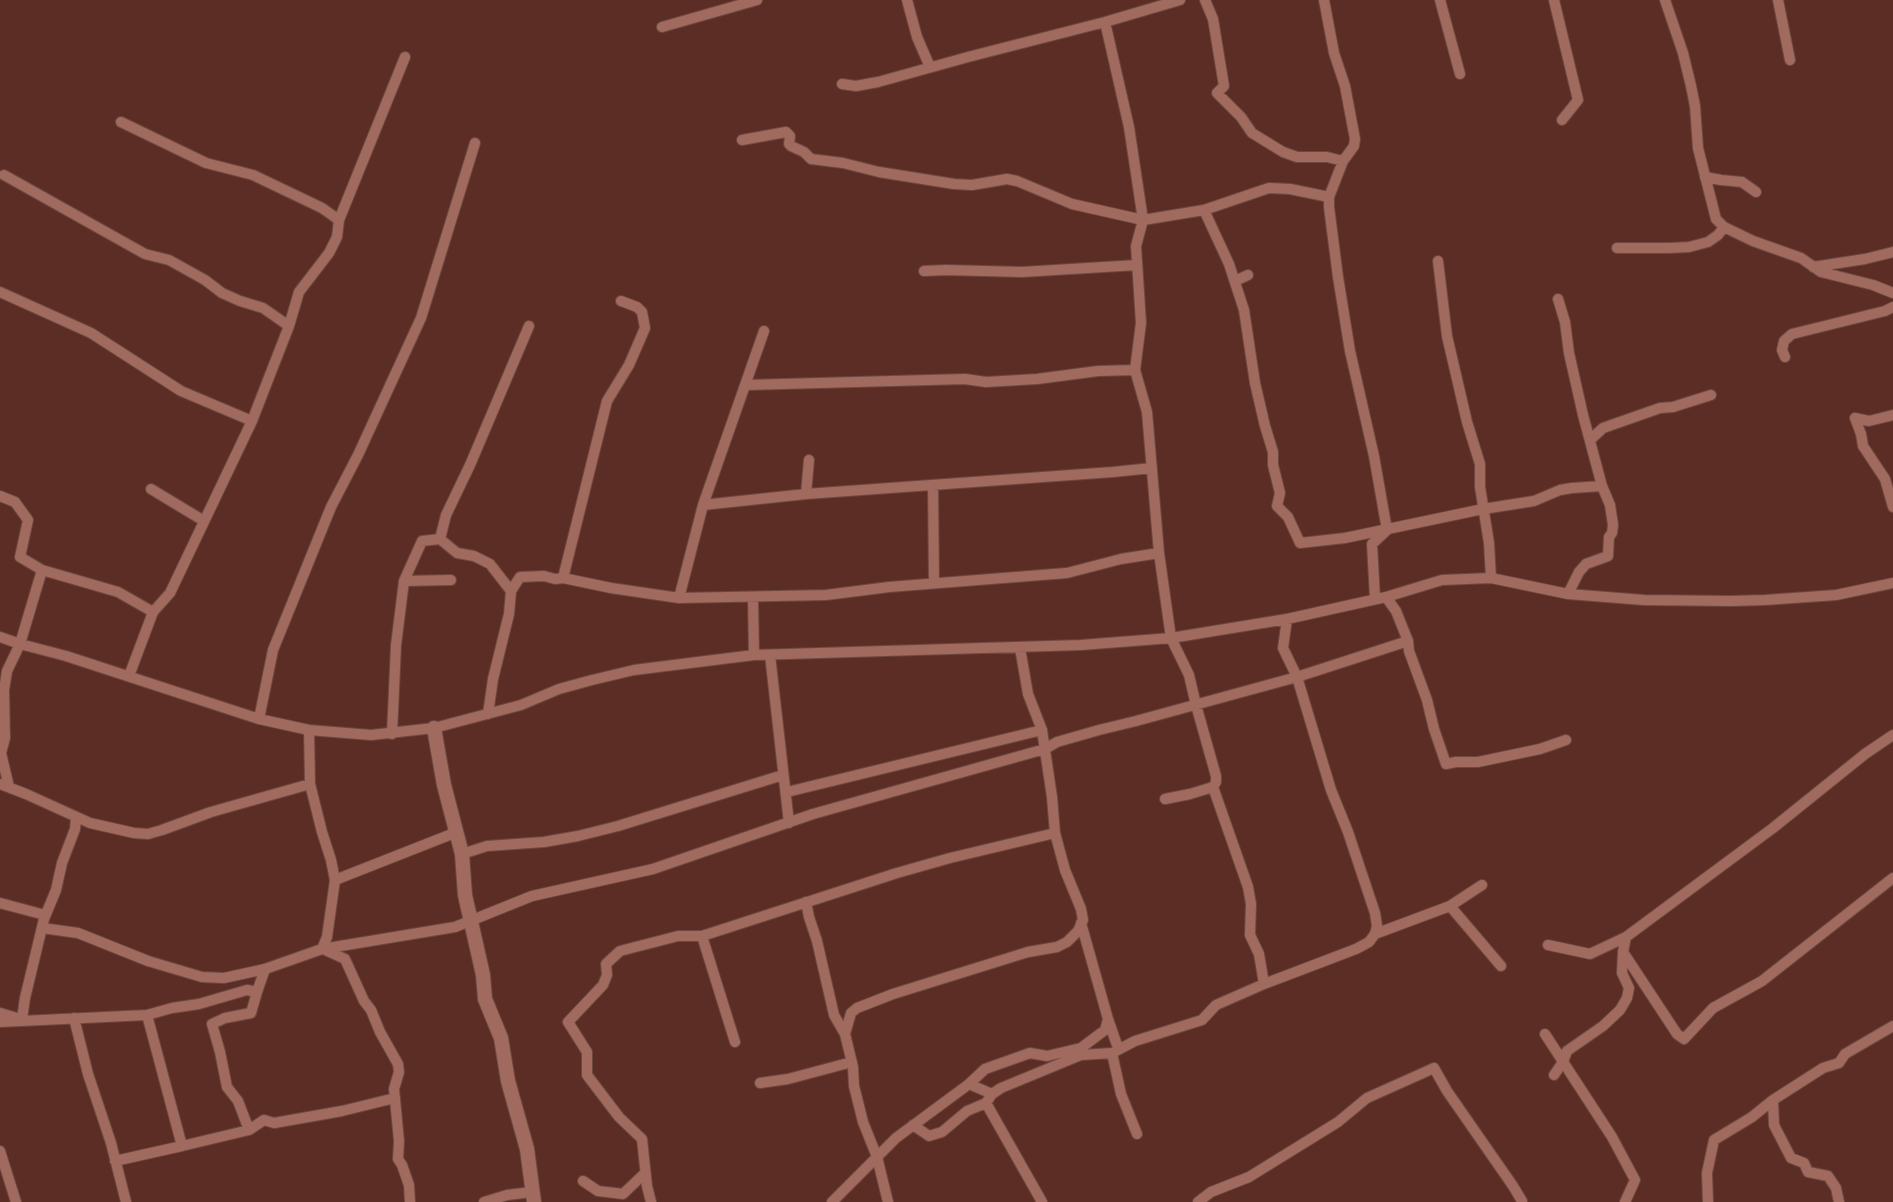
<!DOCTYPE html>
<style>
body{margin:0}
canvas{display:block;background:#5c2d24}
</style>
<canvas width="1893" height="1202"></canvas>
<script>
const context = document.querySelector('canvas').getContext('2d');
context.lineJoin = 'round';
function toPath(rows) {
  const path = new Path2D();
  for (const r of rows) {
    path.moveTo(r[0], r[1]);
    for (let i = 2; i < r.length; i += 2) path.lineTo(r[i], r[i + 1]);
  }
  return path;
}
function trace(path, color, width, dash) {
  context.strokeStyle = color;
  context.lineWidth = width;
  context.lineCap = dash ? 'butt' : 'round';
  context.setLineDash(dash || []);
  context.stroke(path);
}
const street = toPath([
 [907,0,917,37,930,67],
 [1205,0,1213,19,1224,86,1217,93,1241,117,1252,133,1283,152,1297,157,1327,157,1343,161],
 [1324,0,1334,53,1345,86,1355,139,1354,146,1343,161,1329,197,1329,207,1338,277,1350,351,1374,456,1387,530,1372,544,1375,598],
 [1440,0,1460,74],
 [1554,0,1578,100,1562,120],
 [1665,0,1683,53,1691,86,1695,106,1698,148,1716,219,1724,227,1753,241,1801,258,1821,272,1873,285,1893,293],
 [1778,0,1790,60],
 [1105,22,1129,127,1143,220,1136,246,1141,323,1135,370,1147,412,1159,553,1171,638,1189,675,1196,705,1216,776,1216,782,1213,787,1190,794,1165,799],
 [662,27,757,0],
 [842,84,856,86,878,82,968,57,1105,22,1180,0],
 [121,122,206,163,253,175,322,208,339,220],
 [742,140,786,132,790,136,789,144,791,146,804,152,811,159,843,163,879,172,954,184,972,185,1007,179,1017,181,1072,204,1143,220,1204,210,1269,188,1290,189,1329,197],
 [4,175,145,254,169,260,205,280,222,293,240,301,263,308,289,326],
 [1705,177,1721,180,1742,182,1756,192],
 [1204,210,1229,264,1244,310,1255,383,1265,426,1273,452,1273,465,1280,493,1277,506,1288,517,1300,543,1345,538,1483,509,1534,501,1560,490,1572,488,1602,486],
 [1617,248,1669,248,1689,247,1708,242,1718,235,1724,227],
 [1438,261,1447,336,1467,422,1480,464,1480,487,1489,543,1491,578],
 [1813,267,1865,259,1893,252],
 [924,271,946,270,1022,272,1137,265],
 [1235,281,1248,275],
 [0,292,91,333,181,391,252,421,289,326,299,292,329,253,337,237,339,220,405,57],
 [1558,299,1565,322,1569,353,1583,415,1602,486,1610,505,1613,525,1612,533,1609,537,1608,556,1586,564,1579,572,1568,594],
 [764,331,703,505,679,598,826,595,889,587,1067,573,1121,559,1159,553],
 [1785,357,1782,350,1784,341,1792,334,1885,311,1893,307],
 [746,385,965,379,986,382,1037,379,1098,371,1135,370],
 [1855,418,1861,434,1863,446,1885,479,1893,507],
 [1855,418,1869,421,1893,415],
 [1590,440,1603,428,1660,408,1673,407,1711,395],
 [933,485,934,583],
 [151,489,204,521],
 [806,494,809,460],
 [0,496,15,502,28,520,20,557,42,570,20,644,7,671,4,690,5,738,1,753,9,787],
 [703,505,806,494,1113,472,1152,468],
 [440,539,446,515,470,465,529,326],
 [440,539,457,553,474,556,490,564,511,591],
 [42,570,118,592,153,612],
 [563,578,607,401,629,365,645,328,642,312,637,307,621,301],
 [404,581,422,541,440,539],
 [1386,597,1396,611,1408,641,1409,651,1427,700,1434,729,1446,764,1456,762,1478,762,1540,749,1566,740],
 [753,598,754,655],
 [0,637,20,644,66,656,259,719,309,730,371,735,434,728,521,705,559,689,592,680,634,670,754,655,1081,645,1171,638,1287,619,1386,597,1442,580,1491,578,1568,594,1644,600,1731,601,1765,600,1836,595,1893,583],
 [770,655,789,823],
 [129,676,153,612,170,593,252,421],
 [488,714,493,679,509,614,511,591,520,577,544,576,555,579,563,578,611,588,679,598],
 [259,719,273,650,331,507,358,455,421,318,475,143],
 [309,730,310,784,322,832,331,860,335,880,327,937,322,949],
 [392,734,396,645,404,581,451,580],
 [0,784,26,794,90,823,134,833,148,834,162,830,211,812,310,784],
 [1213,787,1248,887,1251,904,1250,935,1259,954,1264,984],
 [787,792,1042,730],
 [462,854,487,846,544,842,578,836,618,826,783,775],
 [335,880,457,832],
 [806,902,809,917,817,941,834,1015,845,1034,853,1067,854,1086,863,1122,877,1157,888,1202],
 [0,903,45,915],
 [1450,906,1501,966],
 [42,928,78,933,148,961,202,977,224,978,265,969,322,949,455,927,532,896,653,869,813,814,1045,749,1057,742,1099,730,1136,721,1297,677,1408,641],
 [1375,934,1450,906,1482,885],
 [702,936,735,1042],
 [1548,945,1590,954,1626,937],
 [323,949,345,959,364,1001,371,1010,380,1032,398,1064,399,1072,394,1089,399,1141,398,1159,402,1165,409,1185,410,1202],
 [1623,952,1677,1034,1684,1039,1713,1008,1762,981,1893,878],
 [257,992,251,1013,225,1018,212,1024,220,1052,227,1087,238,1101,249,1130,264,1120,274,1123,342,1111,395,1098],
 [0,1013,17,1018],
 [74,1018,88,1074,111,1143,126,1202],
 [22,1019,25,998,44,919,56,890,62,863,75,829,76,818],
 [1108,1019,1118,1048],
 [0,1022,147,1015],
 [845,1034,851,1013,857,1008,893,994,1028,952,1057,947,1067,942,1078,931,1083,920,1081,909,1065,870,1055,833,1052,797,1042,730,1028,694,1020,648],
 [1545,1034,1612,1137,1635,1180,1625,1202],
 [1112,1053,1121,1094,1137,1134],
 [1554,1075,1563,1062,1567,1051,1603,1026,1620,1010,1627,998,1629,988,1622,973,1623,952,1626,937,1773,828,1865,754,1893,735],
 [760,1083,788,1079,852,1062],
 [969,1084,992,1094],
 [1773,1100,1774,1125,1791,1158,1804,1163,1808,1172,1828,1176,1836,1188,1839,1202],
 [986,1103,1042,1202],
 [913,1125,929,1136,942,1132,967,1111,986,1103,992,1094,1001,1088,1081,1055,1112,1053,1135,1041,1202,1020,1216,1005,1264,984,1356,949,1369,942,1375,934,1377,926,1375,913,1348,832,1331,790,1297,677,1283,648,1287,619],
 [249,1130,182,1146,147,1015,172,1008,199,1004,247,990,257,992,265,969],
 [0,1151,16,1202],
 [115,1161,182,1146],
 [583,1181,598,1191,623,1194,645,1173],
 [484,1202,507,1195,532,1192],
 [651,1202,647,1186,642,1139,619,1117,587,1075,587,1052,568,1022,603,985,607,975,606,964,620,951,678,936,702,936,897,873,950,858,1055,833],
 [832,1202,896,1138,969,1084,985,1069,1030,1053,1047,1056,1081,1048,1105,1030,1108,1019,1081,923],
 [1198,1202,1211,1192,1249,1177,1338,1122,1367,1098,1434,1068,1447,1091,1513,1186,1522,1201],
 [1708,1202,1707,1173,1714,1140,1752,1117,1773,1100,1823,1068,1839,1063,1845,1054,1893,1026]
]);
const secondary = toPath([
 [434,728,444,785,462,854,465,895,483,975,485,999,501,1038,508,1081,527,1149,534,1202]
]);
trace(street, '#6d4841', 12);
trace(secondary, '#6d4841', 16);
trace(street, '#a06a5f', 10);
trace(secondary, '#a06a5f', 14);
</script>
